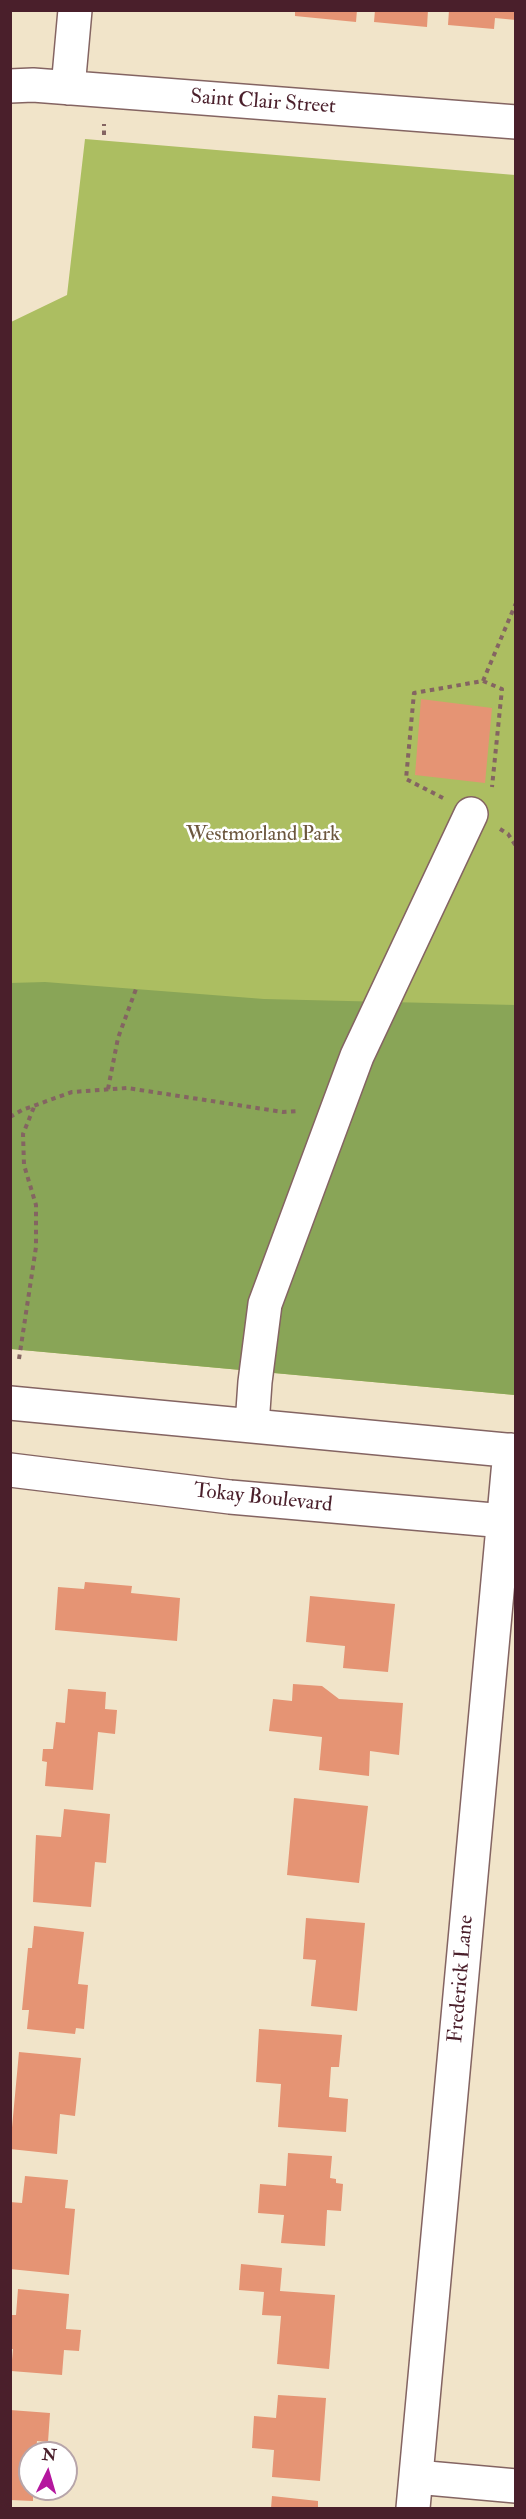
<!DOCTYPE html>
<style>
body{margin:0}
#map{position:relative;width:526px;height:2519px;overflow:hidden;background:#f1e4c9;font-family:"IM FELL Double Pica",serif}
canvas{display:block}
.frame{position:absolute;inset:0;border:12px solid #4a1f2b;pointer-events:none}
.north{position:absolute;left:18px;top:2441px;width:60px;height:60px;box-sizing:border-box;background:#fff;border:2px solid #b7a5aa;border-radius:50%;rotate:5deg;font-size:16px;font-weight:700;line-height:24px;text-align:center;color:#4a1f2b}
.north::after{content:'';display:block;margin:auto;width:21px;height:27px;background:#b5179e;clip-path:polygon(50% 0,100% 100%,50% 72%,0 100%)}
</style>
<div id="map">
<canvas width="526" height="2519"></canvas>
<div class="frame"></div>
<div class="north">N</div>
</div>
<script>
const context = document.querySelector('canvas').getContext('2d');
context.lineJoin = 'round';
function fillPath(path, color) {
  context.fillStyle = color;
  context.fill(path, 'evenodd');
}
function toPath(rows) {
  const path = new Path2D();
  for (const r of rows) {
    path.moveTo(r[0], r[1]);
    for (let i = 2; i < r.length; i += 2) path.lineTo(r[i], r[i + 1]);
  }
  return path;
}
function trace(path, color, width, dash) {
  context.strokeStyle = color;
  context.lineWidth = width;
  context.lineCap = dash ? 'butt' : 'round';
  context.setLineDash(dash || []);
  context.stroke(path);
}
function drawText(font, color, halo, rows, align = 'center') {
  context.font = font + ' "IM FELL Double Pica",serif';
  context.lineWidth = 5;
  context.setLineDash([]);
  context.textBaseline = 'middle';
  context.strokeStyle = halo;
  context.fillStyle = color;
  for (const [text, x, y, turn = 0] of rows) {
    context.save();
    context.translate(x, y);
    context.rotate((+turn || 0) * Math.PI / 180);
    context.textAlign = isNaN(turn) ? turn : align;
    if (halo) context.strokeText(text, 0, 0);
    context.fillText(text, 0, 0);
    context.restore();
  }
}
const green = toPath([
 [85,139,515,175,515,1395,11,1349,11,322,67,295]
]);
const forest = toPath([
 [45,982,264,999,515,1005,515,1395,11,1349,10,983]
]);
const building = toPath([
 [295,10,357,10,356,22,295,16],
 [375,10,428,10,427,27,374,22],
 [449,10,516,10,516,20,495,18,494,29,448,25],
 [421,699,492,708,485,783,415,775],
 [85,1582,132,1586,131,1593,180,1598,177,1641,55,1630,58,1587,84,1589],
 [310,1596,395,1604,388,1672,343,1668,345,1646,306,1642],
 [293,1684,322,1686,339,1699,403,1703,399,1755,370,1751,369,1776,319,1770,322,1737,269,1731,273,1699,292,1701],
 [68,1689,106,1692,105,1709,117,1710,115,1734,98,1732,93,1790,45,1786,47,1762,42,1761,43,1749,53,1749,56,1722,65,1723],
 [294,1798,368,1806,359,1883,287,1875],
 [64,1809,110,1814,106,1863,95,1862,91,1907,33,1902,36,1835,61,1837],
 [306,1918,365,1923,357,2011,311,2006,316,1960,303,1959],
 [34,1926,84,1932,78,1984,88,1985,84,2029,76,2028,75,2034,27,2029,29,2010,22,2010,28,1948,32,1948],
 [259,2029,342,2035,339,2067,331,2067,329,2097,348,2099,346,2132,278,2127,281,2084,256,2082],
 [19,2052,81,2058,75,2116,60,2114,57,2154,10,2149],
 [288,2153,332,2156,330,2178,336,2179,336,2183,343,2184,341,2211,327,2210,325,2246,281,2243,284,2215,258,2213,260,2184,286,2186],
 [25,2176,68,2180,65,2208,75,2209,69,2275,10,2269,10,2202,22,2203],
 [241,2264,282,2268,280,2291,335,2295,329,2369,277,2364,281,2316,262,2315,264,2292,239,2290],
 [18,2289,69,2294,66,2329,81,2330,79,2351,64,2350,62,2375,11,2371,13,2349,10,2349,10,2315,16,2315],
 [278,2395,326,2398,320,2481,272,2477,274,2450,252,2448,254,2416,276,2418],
 [10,2410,50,2413,48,2442,37,2441,36,2453,30,2453,30,2489,33,2489,33,2501,10,2500],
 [272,2496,318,2501,318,2508,271,2508]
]);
const path = toPath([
 [104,135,104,124],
 [483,681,516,603],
 [443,798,406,779,414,693,483,681,502,689,492,787],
 [500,829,508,834,516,846],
 [108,1089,118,1038,136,989],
 [10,1117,22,1110,72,1092,127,1088,283,1112,299,1111],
 [19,1359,36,1247,36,1205,24,1165,23,1134,34,1107]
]);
const minor = toPath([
 [10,86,33,85,516,122],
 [68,88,75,10],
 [10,1403,516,1451],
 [252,1425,255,1382,265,1304,357,1056,471,814],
 [10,1470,230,1497,516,1522],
 [416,2477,516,2486],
 [413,2508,510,1450]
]);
const streetNames = [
 ["Saint Clair Street",263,103,4],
 ["Tokay Boulevard",263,1499,6],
 ["Frederick Lane",462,1979,-85]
];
const parkNames = [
 ["Westmorland Park",263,835]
];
fillPath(green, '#acbe61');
fillPath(forest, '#89a557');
fillPath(building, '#e59474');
trace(minor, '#846462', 36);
trace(path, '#846462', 4, [4.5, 4.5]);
trace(minor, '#fff', 33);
drawText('21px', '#4a1f2b', '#fff', streetNames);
drawText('21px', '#6c573e', '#fff', parkNames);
</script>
